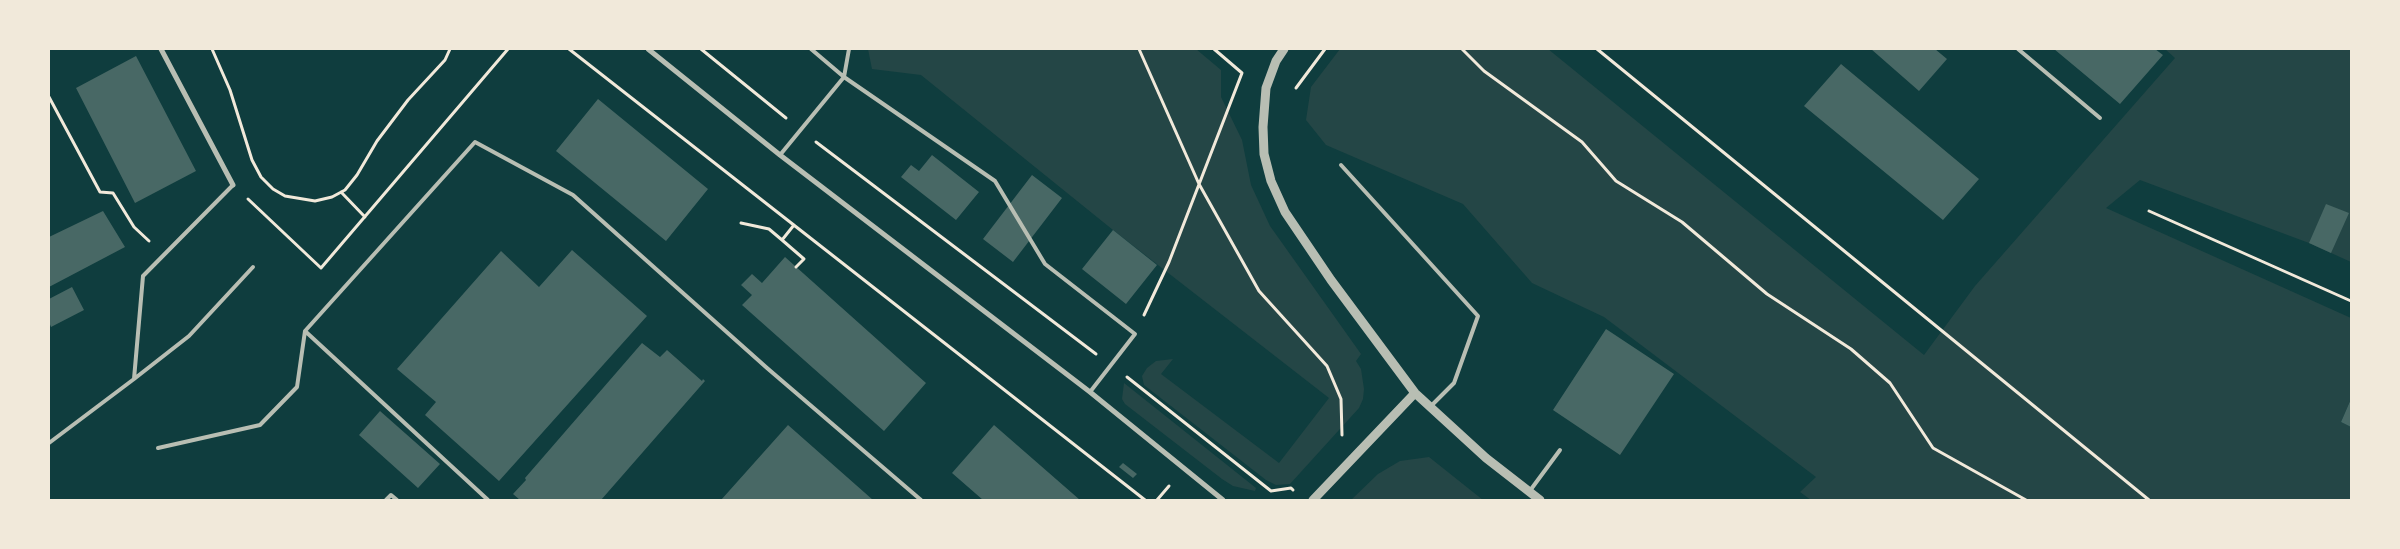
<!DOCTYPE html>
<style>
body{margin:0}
#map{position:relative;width:2400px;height:549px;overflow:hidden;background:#0f3d3e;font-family:Roboto,sans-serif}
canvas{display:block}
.frame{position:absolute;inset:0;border:50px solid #f1e9da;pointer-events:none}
</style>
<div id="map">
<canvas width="2400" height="549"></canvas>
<div class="frame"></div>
</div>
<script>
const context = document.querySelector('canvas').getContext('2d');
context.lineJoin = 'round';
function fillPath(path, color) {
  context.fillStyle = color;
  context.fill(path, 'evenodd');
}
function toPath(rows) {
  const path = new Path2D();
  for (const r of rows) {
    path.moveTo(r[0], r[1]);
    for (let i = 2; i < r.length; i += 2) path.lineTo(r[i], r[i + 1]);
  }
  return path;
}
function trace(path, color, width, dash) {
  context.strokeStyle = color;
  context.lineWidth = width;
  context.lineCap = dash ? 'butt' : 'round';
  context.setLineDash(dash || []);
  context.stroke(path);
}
const green = toPath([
 [868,49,1196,49,1221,70,1221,97,1242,140,1251,185,1270,226,1361,354,1356,361,1361,369,1364,389,1363,399,1359,408,1290,484,1276,485,1266,480,1144,385,1142,376,1147,368,1156,361,1173,359,1161,374,1279,463,1329,398,1113,230,921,75,872,69],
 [1340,49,1548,49,1924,355,1975,286,2175,58,2165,49,2351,49,2351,262,2309,243,2140,180,2106,208,2351,318,2351,399,2341,422,2351,427,2351,500,1811,500,1800,492,1816,477,1604,317,1532,283,1463,204,1326,145,1306,120,1311,87],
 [1124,383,1256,488,1255,491,1233,486,1222,479,1125,404,1122,399],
 [1429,457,1483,500,1351,500,1378,474,1400,461]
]);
const building = toPath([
 [1871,49,1935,49,1947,59,1919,91],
 [2054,49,2155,49,2163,55,2120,104],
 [136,56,196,171,135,203,76,88],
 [1841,64,1979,179,1943,220,1804,106],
 [598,99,708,189,666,241,556,151],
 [932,155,979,192,956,220,901,177,911,165,919,171],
 [1032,175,1062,198,1013,262,983,239],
 [2326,204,2349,213,2331,253,2309,243],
 [103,211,125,247,49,287,49,237],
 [1113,230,1157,265,1126,304,1082,269],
 [572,250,647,316,499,481,425,415,436,402,397,369,501,251,539,287],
 [785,257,926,383,884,431,742,305,752,295,741,285,752,274,762,283],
 [72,287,84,310,51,327,49,322,49,299],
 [1606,329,1674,374,1620,455,1553,410],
 [642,343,660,357,667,350,702,381,703,379,705,381,601,500,520,500,513,494,526,480,525,478],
 [2351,399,2351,427,2341,422],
 [380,411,440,464,418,488,359,435],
 [788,425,873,500,721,500],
 [994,425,1080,500,983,500,952,473],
 [1123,463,1137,474,1133,478,1119,467]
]);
const path = toPath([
 [212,49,230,90,252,160,261,177,273,189,285,196,315,201,332,197,345,190,357,175,377,141,408,100,445,60,450,49],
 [569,49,1145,500],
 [701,49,786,118],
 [1139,49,1199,184,1259,291,1327,366,1341,399,1342,435],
 [1462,49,1484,71,1582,142,1616,181,1682,222,1767,294,1851,349,1890,383,1933,448,2026,500],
 [1597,49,2149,500],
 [1296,88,1325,49],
 [49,97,100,192,113,193,134,227,149,241],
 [816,142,1096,354],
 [341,192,365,217],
 [248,199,321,268,508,49],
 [2149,211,2351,301],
 [741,223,769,229,782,240,794,225],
 [782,240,804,259,796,267],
 [1144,315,1169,262,1242,73,1214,49],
 [1127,377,1271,491,1291,488,1293,490],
 [1157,500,1169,486]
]);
const service = toPath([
 [811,49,844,77,995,181,1045,264,1135,334,1090,392],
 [2018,49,2100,118],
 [780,155,844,77,849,49],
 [1341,165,1478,316,1454,383,1430,407],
 [305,331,488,500],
 [134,379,189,336,253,267],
 [49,443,134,379,143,276,233,185],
 [158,448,260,425,297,387,305,331,475,142,573,195,767,368,921,500],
 [1529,492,1560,450],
 [386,500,391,495,397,500]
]);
const minor = toPath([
 [161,49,233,185],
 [648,49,780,155,1090,392,1223,500]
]);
const tertiary = toPath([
 [1284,49,1276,61,1266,88,1263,127,1264,154,1271,181,1285,212,1331,280,1415,393,1486,458,1540,500],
 [1313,500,1415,393]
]);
fillPath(green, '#244646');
fillPath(building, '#486865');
trace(path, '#f1e9da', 3);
trace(service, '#b8beb3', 4);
trace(minor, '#b8beb3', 5);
trace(tertiary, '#b8beb3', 9);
</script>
